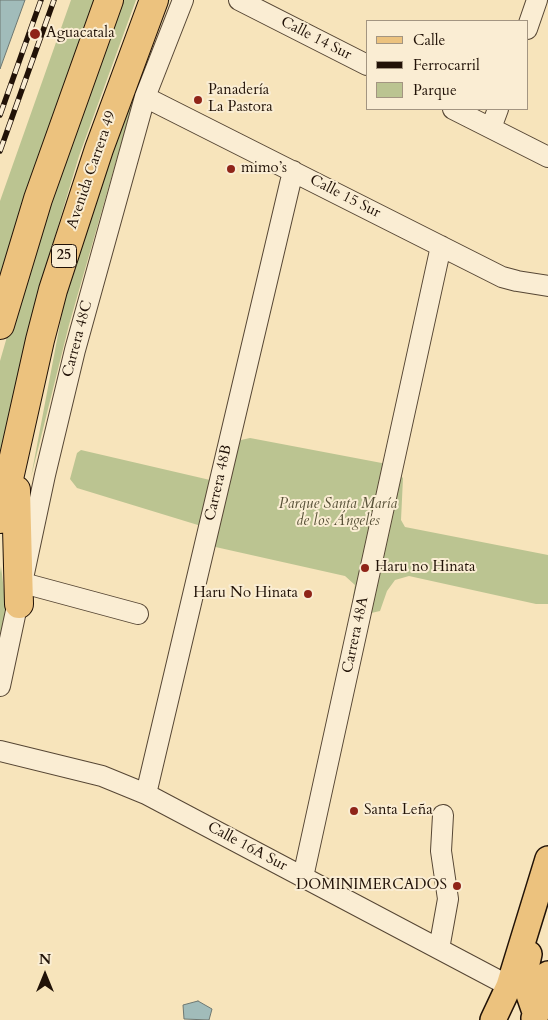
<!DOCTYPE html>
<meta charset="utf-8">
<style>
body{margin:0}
#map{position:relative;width:548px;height:1020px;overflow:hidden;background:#f7e4bb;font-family:Cardo,serif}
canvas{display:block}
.legend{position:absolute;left:366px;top:20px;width:162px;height:90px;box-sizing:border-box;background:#faedd3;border:1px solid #a39581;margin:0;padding:6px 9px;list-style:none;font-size:15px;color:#211207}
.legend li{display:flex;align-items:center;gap:10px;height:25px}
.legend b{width:25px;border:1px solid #a39581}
.north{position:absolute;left:20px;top:950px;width:50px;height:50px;-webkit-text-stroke:4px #faedd3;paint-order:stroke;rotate:0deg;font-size:14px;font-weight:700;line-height:20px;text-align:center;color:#211207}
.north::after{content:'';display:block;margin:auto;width:18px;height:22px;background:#211207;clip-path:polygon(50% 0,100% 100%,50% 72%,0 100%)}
</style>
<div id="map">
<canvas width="548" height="1020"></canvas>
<ul class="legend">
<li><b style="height:6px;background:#ecc27e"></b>Calle</li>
<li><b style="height:6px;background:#211207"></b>Ferrocarril</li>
<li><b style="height:14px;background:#bbc491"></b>Parque</li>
</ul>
<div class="north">N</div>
</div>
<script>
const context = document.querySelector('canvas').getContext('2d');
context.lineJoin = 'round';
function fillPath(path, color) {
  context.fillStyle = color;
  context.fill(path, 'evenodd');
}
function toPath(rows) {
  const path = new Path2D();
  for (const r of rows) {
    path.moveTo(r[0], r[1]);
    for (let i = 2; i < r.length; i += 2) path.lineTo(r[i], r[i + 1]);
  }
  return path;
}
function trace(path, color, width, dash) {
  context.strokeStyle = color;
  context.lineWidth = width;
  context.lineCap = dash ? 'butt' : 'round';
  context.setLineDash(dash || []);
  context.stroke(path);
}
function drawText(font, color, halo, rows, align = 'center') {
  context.font = font + ' Cardo,serif';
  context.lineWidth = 4;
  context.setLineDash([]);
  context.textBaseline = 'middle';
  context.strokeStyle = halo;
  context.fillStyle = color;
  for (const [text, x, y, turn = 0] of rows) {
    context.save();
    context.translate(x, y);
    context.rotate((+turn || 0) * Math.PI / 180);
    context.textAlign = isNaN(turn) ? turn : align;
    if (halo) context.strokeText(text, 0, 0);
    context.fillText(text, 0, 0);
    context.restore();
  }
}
const green = toPath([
 [71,0,94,0,27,187,0,275,0,201],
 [120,0,136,0,79,156,55,236,27,336,0,454,0,361,17,302],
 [162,0,170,0,158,28,121,144,69,325,31,477,63,308,89,210],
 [250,438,387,464,403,478,401,520,405,527,548,555,548,604,536,604,409,576,395,580,387,591,380,611,367,614,353,606,353,597,355,585,345,576,211,546,211,529,77,488,70,479,77,453,81,450,223,483,234,446,241,440],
 [1,566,6,608,0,635,0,573]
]);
const water = toPath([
 [0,0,25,0,0,69,0,0],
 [198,1001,212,1009,209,1020,184,1019,183,1005,198,1001]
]);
const minor = toPath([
 [239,0,367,65],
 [527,29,537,0],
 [145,97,502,277,517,281,548,286],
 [453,109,548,157],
 [491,128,498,109],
 [23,583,138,614],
 [0,686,45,475,75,350,145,97,183,0],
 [0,751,102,776,146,794,509,986],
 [146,794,293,171],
 [303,877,441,246],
 [439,949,448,899,441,851,443,815]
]);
const major = toPath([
 [529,954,525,972,526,986,536,1015],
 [534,1018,548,974],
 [493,1020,509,986,548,859]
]);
const highway = toPath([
 [0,325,38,199,109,0],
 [16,490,19,604],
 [0,519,40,340,53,290,99,149,154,0]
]);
const rail = toPath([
 [0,115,41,0],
 [0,151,54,0]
]);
const markers = [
 [35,34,6,"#8f2418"],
 [198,100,5,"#8f2418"],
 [231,169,5,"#8f2418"],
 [365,568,5,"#8f2418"],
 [308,594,5,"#8f2418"],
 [354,811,5,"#8f2418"],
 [457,886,5,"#8f2418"]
];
const shields = [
 [64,256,25]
];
const shieldNames = [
 ["25",64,256]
];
const poiNames = [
 ["Aguacatala",46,34],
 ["Panadería",208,91],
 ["La Pastora",208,108],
 ["mimo’s",241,169],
 ["Haru no Hinata",375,568],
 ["Haru No Hinata",298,594,"right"],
 ["Santa Leña",364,811],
 ["DOMINIMERCADOS",447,886,"right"]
];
const streetNames = [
 ["Calle 14 Sur",316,39,27],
 ["Avenida Carrera 49",92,170,-71],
 ["Calle 15 Sur",345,197,27],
 ["Carrera 48C",78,339,-75],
 ["Carrera 48B",219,483,-77],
 ["Carrera 48A",356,635,-78],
 ["Calle 16A Sur",247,847,28]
];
const parkNames = [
 ["Parque Santa María",338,505],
 ["de los Ángeles",338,522]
];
fillPath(green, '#bbc491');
fillPath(water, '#a1bcba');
trace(water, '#6e7872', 1);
trace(minor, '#564634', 22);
trace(major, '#211207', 28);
trace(highway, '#211207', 30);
trace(minor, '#faedd3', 20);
trace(major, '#ecc27e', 25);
trace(highway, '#ecc27e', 28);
trace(rail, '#211207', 5.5);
trace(rail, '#faedd3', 4, [11]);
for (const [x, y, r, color] of markers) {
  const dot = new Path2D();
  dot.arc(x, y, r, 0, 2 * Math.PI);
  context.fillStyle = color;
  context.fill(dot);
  trace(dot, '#faedd3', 2);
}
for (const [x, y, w] of shields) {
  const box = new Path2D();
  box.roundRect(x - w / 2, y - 11.5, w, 23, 4);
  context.fillStyle = '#faedd3';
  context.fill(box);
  trace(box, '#211207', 1);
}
drawText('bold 14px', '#211207', null, shieldNames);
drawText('15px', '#211207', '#faedd3', poiNames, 'left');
drawText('15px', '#211207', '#faedd3', streetNames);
drawText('italic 15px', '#575037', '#faedd3', parkNames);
</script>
